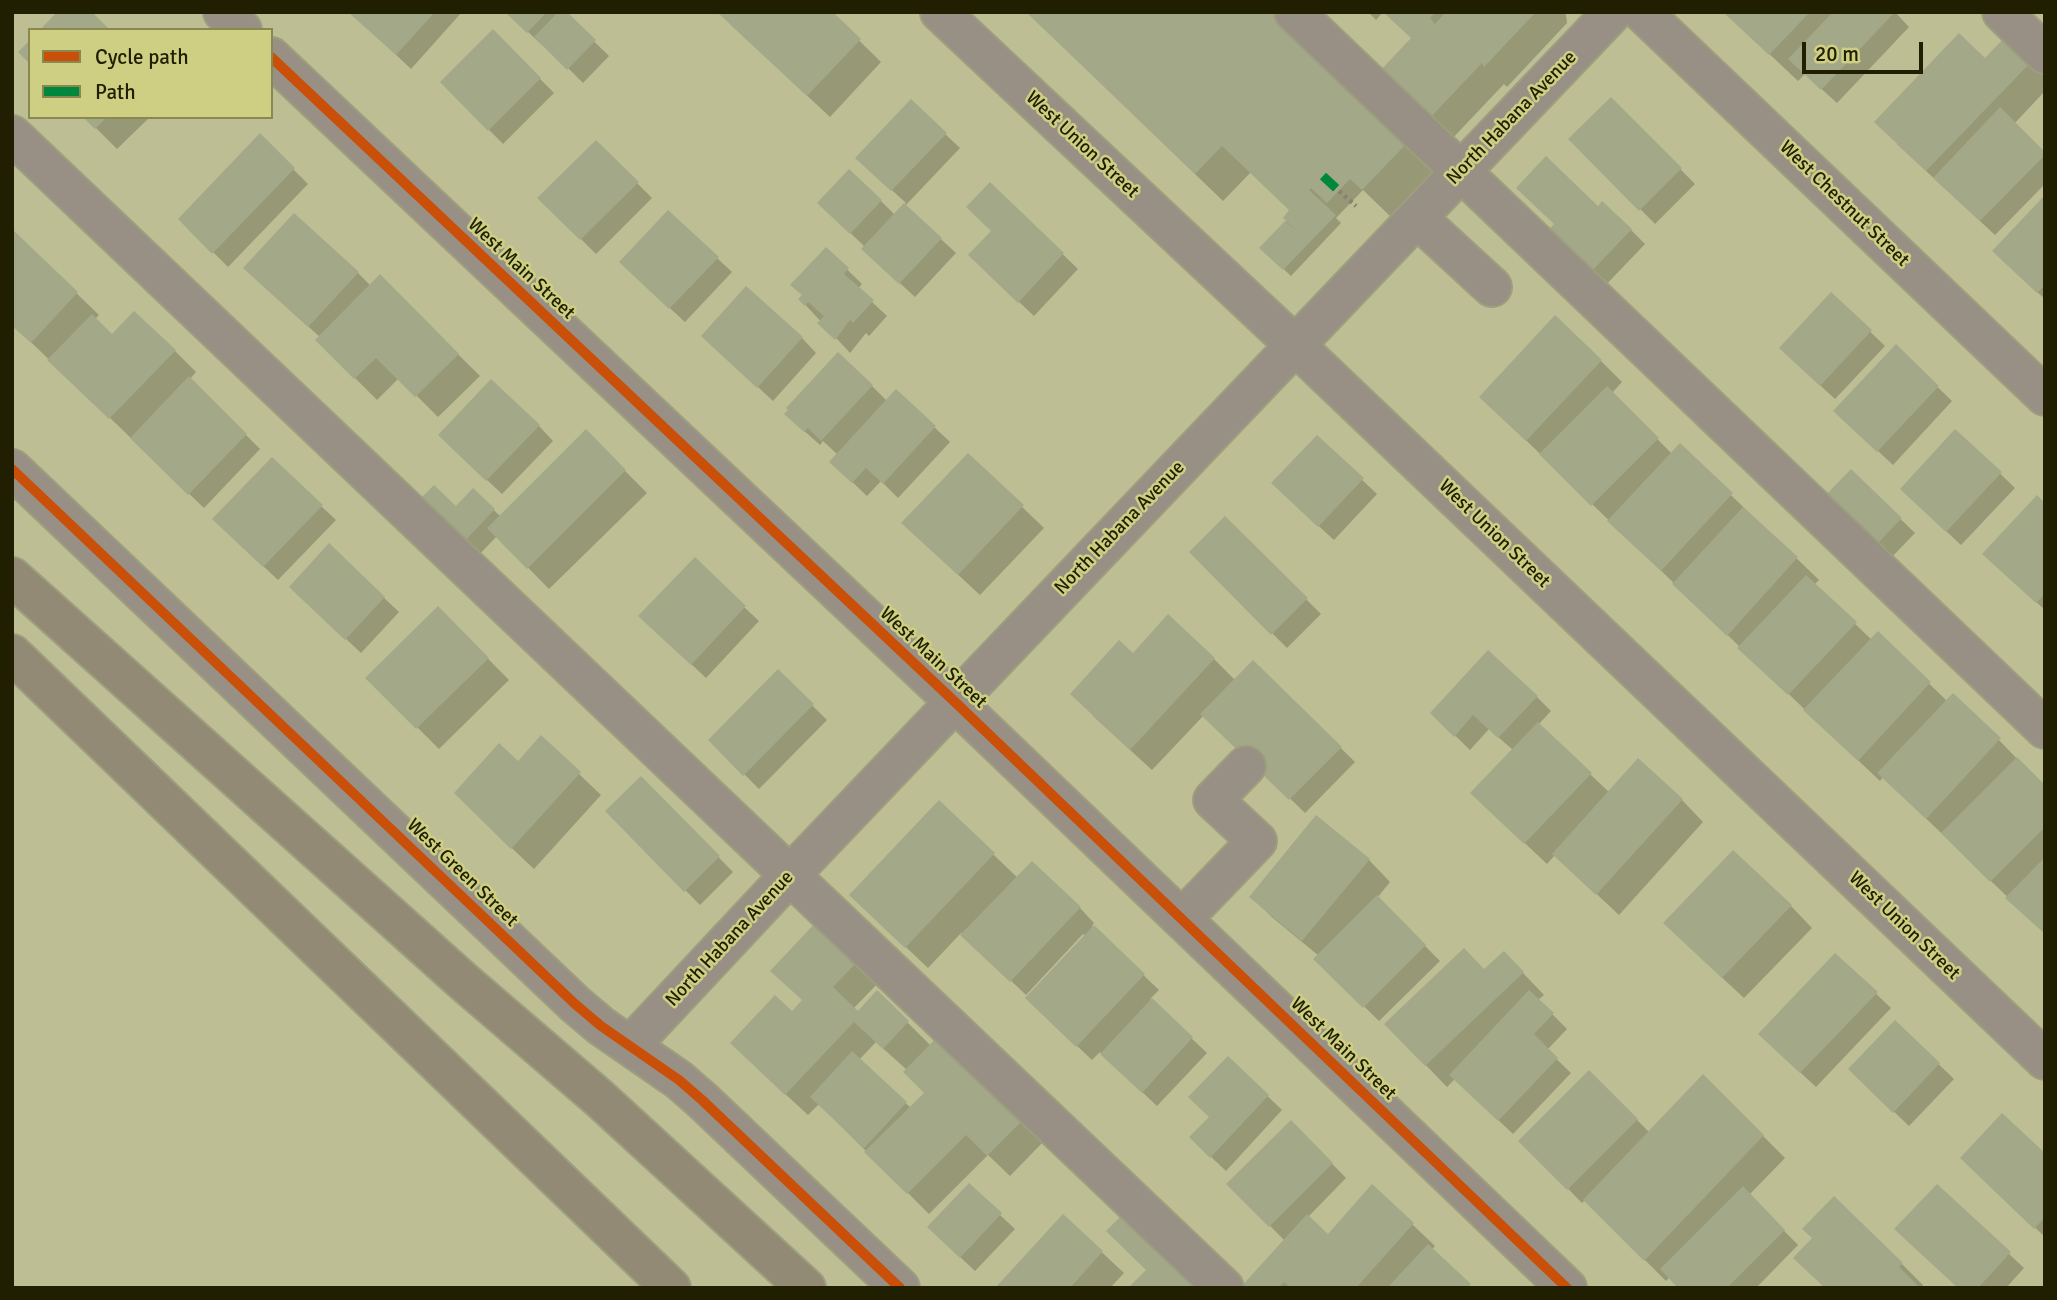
<!DOCTYPE html>
<style>
body{margin:0}
#map{position:relative;width:2057px;height:1300px;overflow:hidden;background:#bdbe94;font-family:Signika,sans-serif}
canvas{display:block}
.frame{position:absolute;inset:0;border:14px solid #201f01;pointer-events:none}
.legend{position:absolute;left:28px;top:28px;width:245px;height:91px;box-sizing:border-box;background:#cecf83;border:2px solid #88894f;margin:0;padding:9px 12px;list-style:none;font-size:21px;color:#201f01}
.legend li{display:flex;align-items:center;gap:14px;height:35px}
.legend b{width:35px;border:2px solid #88894f}
.scale{position:absolute;left:1802px;top:42px;width:121px;height:32px;box-sizing:border-box;border:4px solid #201f01;border-top:0;padding-left:9px;font-size:21px;line-height:24px;white-space:nowrap;color:#201f01;-webkit-text-stroke:5px #cecf83;paint-order:stroke}
</style>
<div id="map">
<canvas width="2057" height="1300"></canvas>
<div class="frame"></div>
<ul class="legend">
<li><b style="height:9px;background:#ca500a"></b>Cycle path</li>
<li><b style="height:9px;background:#00873e"></b>Path</li>
</ul>
<div class="scale">20 m</div>
</div>
<script>
const context = document.querySelector('canvas').getContext('2d');
context.lineJoin = 'round';
function fillPath(path, color) {
  context.fillStyle = color;
  context.fill(path, 'evenodd');
}
function toPath(rows) {
  const path = new Path2D();
  for (const r of rows) {
    path.moveTo(r[0], r[1]);
    for (let i = 2; i < r.length; i += 2) path.lineTo(r[i], r[i + 1]);
  }
  return path;
}
function trace(path, color, width, dash) {
  context.strokeStyle = color;
  context.lineWidth = width;
  context.lineCap = dash ? 'butt' : 'round';
  context.setLineDash(dash || []);
  context.stroke(path);
}
function drawText(font, color, halo, rows, align = 'center') {
  context.font = font + ' Signika,sans-serif';
  context.lineWidth = 5;
  context.setLineDash([]);
  context.textBaseline = 'middle';
  context.strokeStyle = halo;
  context.fillStyle = color;
  for (const [text, x, y, turn = 0] of rows) {
    context.save();
    context.translate(x, y);
    context.rotate((+turn || 0) * Math.PI / 180);
    context.textAlign = isNaN(turn) ? turn : align;
    if (halo) context.strokeText(text, 0, 0);
    context.fillText(text, 0, 0);
    context.restore();
  }
}
const shadow = toPath([
 [351,12,462,12,411,69],
 [507,12,564,12,609,56,583,83,544,44,543,46],
 [830,12,881,62,830,117,730,24],
 [1027,12,1273,12,1436,170,1391,217,1363,190,1336,218,1341,223,1291,276,1261,248,1288,220,1292,211,1251,172,1223,201],
 [1368,12,1383,12,1376,20],
 [1385,12,1563,12,1566,15,1567,23,1507,87,1504,84,1449,142,1380,74,1413,39],
 [1725,12,1895,12,1909,27,1837,103,1805,74,1798,81],
 [493,31,554,93,503,144,442,82],
 [1985,61,2031,61,2045,75,2045,91,2014,124,2045,154,2045,184,1995,235,1897,144],
 [1611,99,1695,184,1655,224,1571,139],
 [85,117,150,117,117,149],
 [945,134,960,148,905,206,956,253,915,297,878,263,865,247,834,217,881,201,895,215,906,203,872,172],
 [260,136,308,184,228,267,180,219],
 [596,142,652,198,596,254,540,198],
 [990,184,1078,269,1034,316,984,269,993,231],
 [2045,198,2045,299,2016,273],
 [1598,208,1631,230,1645,244,1602,289,1546,235],
 [12,231,99,315,95,319,112,336,175,351,196,372,190,379,260,449,204,508,12,324],
 [826,249,862,284,858,289,887,316,869,336,866,333,850,353,800,299],
 [717,258,732,272,685,322,635,276],
 [358,273,371,286,380,277,480,376,438,417,399,378,377,400,317,340,320,337,260,283],
 [1832,295,1885,346,1835,399,1796,363],
 [802,338,816,353,773,401,718,350],
 [1896,347,1952,401,1893,465,1850,425],
 [1601,361,1622,382,1612,393,1672,454,1680,446,1819,580,1814,585,1872,640,1878,634,1947,701,1999,740,2045,788,2045,933,1883,777,1880,781,1827,731,1503,418],
 [872,386,887,401,896,391,950,442,898,498,881,481,867,496,846,476,838,455,823,441,820,445,801,428],
 [539,426,553,441,502,494,455,450],
 [1956,431,2015,488,1961,545,1916,503],
 [586,432,647,493,549,589,497,536,476,558,418,503,456,508,473,490,501,517],
 [1317,437,1377,494,1334,540,1288,498],
 [968,455,1044,528,980,595,925,544],
 [1851,471,1915,533,1889,560,1825,499],
 [2045,505,2045,610,1999,568],
 [321,506,336,520,278,580,229,534],
 [1225,519,1321,614,1287,648,1191,552],
 [329,546,399,612,361,653,306,601],
 [744,607,759,621,706,678,655,630],
 [438,608,509,680,439,749,368,678],
 [1133,655,1214,659,1235,680,1253,662,1355,762,1305,813,1204,715,1152,770,1093,716],
 [778,672,827,720,759,789,710,740],
 [1537,697,1551,711,1538,725,1610,793,1682,800,1703,822,1619,915,1555,855,1547,864,1494,814,1513,750,1489,729,1470,750,1432,713],
 [518,764,579,774,601,795,534,869,477,815],
 [641,778,733,872,700,905,607,811],
 [939,803,1018,878,1032,864,1080,908,1094,923,1092,926,1159,990,1150,999,1207,1053,1157,1106,1100,1052,1092,1060,1042,1013,1086,937,1083,934,1026,995,961,933,928,968,873,916],
 [1317,818,1369,860,1390,882,1377,898,1440,961,1379,1021,1316,959,1319,956,1273,918,1251,897],
 [1791,906,1812,928,1744,998,1686,944],
 [819,922,880,981,853,1009,858,1013,907,1022,931,1046,1046,1139,1010,1176,988,1155,929,1214,819,1104,808,1115,754,1065,803,1001],
 [876,1042,907,1070,926,1093,911,1108,859,1060],
 [1504,953,1544,995,1538,1000,1567,1029,1547,1050,1571,1073,1513,1134,1455,1079,1447,1087,1386,1024,1484,971],
 [1835,955,1891,1008,1816,1087,1774,1048],
 [1895,1022,1954,1079,1909,1126,1865,1084],
 [1228,1058,1282,1110,1226,1171,1206,1152,1211,1117],
 [1589,1072,1649,1132,1703,1076,1785,1158,1749,1195,1798,1245,1756,1288,1680,1288,1670,1277,1666,1281,1585,1200,1582,1203,1521,1141],
 [1291,1122,1346,1178,1308,1217,1328,1236,1372,1186,1435,1246,1432,1249,1472,1288,1244,1288,1285,1241,1229,1184],
 [2045,1155,2045,1237,1977,1173],
 [1937,1186,2024,1268,2006,1288,1959,1288],
 [1000,1215,1015,1229,975,1271,943,1241],
 [1063,1216,1124,1273,1110,1288,998,1288],
 [1902,1264,1923,1285,1921,1288,1826,1288]
]);
const building = toPath([
 [57,12,92,12,110,30,40,30],
 [348,12,435,12,396,55],
 [505,12,547,12,527,33],
 [558,12,567,12,596,40,567,70,534,37],
 [717,12,833,12,861,39,807,96],
 [1026,12,1275,12,1409,141,1362,190,1350,179,1327,203,1311,188,1309,190,1336,215,1283,270,1259,248,1285,221,1299,233,1283,218,1289,210,1222,146,1195,174],
 [1383,12,1436,12,1430,18,1435,24,1446,12,1536,12,1484,67,1482,63,1427,121,1377,74,1411,38],
 [1723,12,1810,12,1769,55],
 [1833,12,1895,12,1821,90,1788,59],
 [493,29,541,78,488,131,440,82],
 [1959,33,1985,58,2006,36,2033,60,1926,171,1874,122],
 [30,40,30,64,18,52],
 [1611,97,1682,168,1639,211,1568,139],
 [911,99,947,133,891,191,855,158],
 [2000,107,2045,152,2045,155,1980,221,1933,178],
 [83,117,107,117,95,129],
 [260,133,295,168,212,254,178,219],
 [596,140,639,182,580,240,537,198],
 [1546,156,1598,206,1602,201,1632,229,1587,276,1544,235,1554,224,1516,188],
 [849,169,882,200,850,234,817,203],
 [990,182,1064,253,1018,303,968,255,991,231,966,207],
 [2045,195,2045,285,2037,293,1992,251],
 [904,203,942,238,899,284,861,249],
 [668,210,719,257,669,309,619,262],
 [294,213,359,272,308,327,243,268],
 [12,229,78,292,31,343,12,326],
 [826,247,849,268,844,274,874,300,853,323,850,320,835,340,817,323,824,316,808,302,805,306,798,299,802,295,790,285],
 [380,274,459,354,415,397,376,358,354,379,315,340],
 [746,286,803,337,757,388,701,336],
 [1831,292,1872,330,1820,386,1779,348],
 [134,311,176,350,109,419,47,360,92,314,112,334],
 [1555,315,1602,360,1526,441,1479,397],
 [1896,344,1939,386,1877,452,1833,411],
 [838,352,873,385,821,441,808,428,804,432,784,414,788,410,786,408],
 [189,376,247,434,188,495,130,438],
 [491,379,540,425,486,481,438,435],
 [1607,386,1659,438,1591,506,1539,454],
 [896,389,936,426,883,484,866,468,852,483,829,462],
 [586,429,626,470,527,569,487,528],
 [1955,429,2002,472,1946,532,1900,489],
 [1317,435,1364,478,1318,527,1271,483],
 [1680,443,1733,493,1661,571,1607,521],
 [968,453,1024,505,958,575,901,523],
 [272,457,323,505,263,567,212,519],
 [1851,469,1902,518,1874,547,1822,499],
 [434,485,456,506,473,488,495,509,461,545,416,503],
 [2037,495,2045,503,2045,594,2036,603,1982,554],
 [1743,507,1798,557,1727,636,1672,584],
 [1225,516,1308,598,1271,635,1189,552],
 [329,543,385,597,345,640,289,587],
 [695,557,746,606,691,665,638,616],
 [1806,575,1857,622,1788,695,1737,648],
 [438,606,489,658,416,729,365,678],
 [1168,614,1215,658,1130,750,1070,694,1119,640,1133,653],
 [1878,631,1931,682,1858,761,1803,710],
 [1488,650,1538,696,1498,738,1473,715,1454,737,1430,713],
 [1253,660,1342,747,1289,800,1200,714],
 [778,669,814,704,743,776,708,740],
 [1953,693,2001,738,1926,819,1877,773],
 [1538,722,1592,773,1524,844,1470,793],
 [541,735,581,772,511,849,454,793,499,743,518,761],
 [2017,757,2045,785,2045,827,1990,882,1941,833],
 [1638,758,1683,799,1596,895,1552,854],
 [641,776,720,856,684,892,605,811],
 [939,800,995,853,905,948,849,895],
 [1316,815,1370,859,1302,941,1249,897],
 [1733,850,1792,905,1722,978,1663,923],
 [2045,857,2045,934,2005,898],
 [1032,861,1081,907,1010,982,960,935],
 [1377,895,1426,945,1363,1008,1313,959],
 [819,919,860,959,833,987,858,1011,877,990,909,1021,883,1049,854,1022,785,1095,730,1043,775,995,792,1011,802,1000,770,971],
 [1094,925,1145,974,1076,1047,1025,998],
 [1464,948,1484,969,1504,951,1524,972,1425,1066,1384,1024],
 [1835,953,1878,992,1800,1073,1758,1034],
 [1529,990,1554,1013,1534,1034,1558,1058,1498,1121,1449,1075],
 [1152,998,1193,1037,1142,1093,1100,1054],
 [1895,1020,1940,1063,1893,1113,1848,1069],
 [942,1032,1026,1117,987,1156,966,1135,907,1194,864,1152,924,1093,903,1072],
 [852,1051,907,1102,864,1148,810,1097],
 [1228,1056,1269,1095,1210,1158,1189,1137,1209,1117,1188,1097],
 [1589,1070,1638,1119,1567,1190,1518,1141],
 [1703,1074,1764,1135,1644,1261,1583,1200],
 [2002,1113,2045,1153,2045,1217,2034,1229,1960,1158],
 [1291,1120,1333,1163,1269,1227,1226,1184],
 [969,1183,1002,1213,960,1258,927,1227],
 [1372,1184,1414,1223,1356,1288,1291,1288,1284,1282,1278,1288,1240,1288,1307,1214,1328,1234],
 [1937,1184,2011,1252,1978,1288,1958,1288,1894,1229],
 [1743,1186,1785,1230,1727,1288,1678,1288,1660,1269],
 [1834,1196,1903,1263,1899,1267,1920,1288,1825,1288,1793,1258,1812,1238,1802,1229],
 [1128,1209,1206,1288,1128,1288,1146,1270,1106,1231],
 [1063,1214,1103,1251,1070,1288,995,1288],
 [1428,1244,1471,1284,1467,1288,1387,1288]
]);
const path = toPath([
 [1339,191,1356,206]
]);
const minor = toPath([
 [223,12,242,30],
 [940,12,1295,345,2045,1060],
 [1294,12,2045,729],
 [1642,12,2045,396],
 [2002,12,2045,54],
 [271,57,955,702,1567,1288],
 [12,135,1224,1288],
 [1417,218,1492,287],
 [12,469,575,1004,601,1026,679,1080,702,1100,900,1288],
 [1182,919,1257,841,1213,800,1246,766],
 [630,1046,790,875,1613,12]
]);
const highway = toPath([
 [12,577,464,982,599,1098,806,1288],
 [12,654,671,1288]
]);
const quiet = toPath([
 [1323,176,1339,191]
]);
const cycleway = toPath([
 [271,57,955,702,1567,1288],
 [12,469,575,1004,601,1026,679,1080,702,1100,900,1288]
]);
const streetNames = [
 ["North Habana Avenue",1512,118,-46],
 ["West Union Street",1082,145,43],
 ["West Chestnut Street",1844,204,44],
 ["West Main Street",521,269,43],
 ["North Habana Avenue",1120,528,-46],
 ["West Union Street",1494,534,44],
 ["West Main Street",933,658,43],
 ["West Green Street",462,873,44],
 ["West Union Street",1904,926,44],
 ["North Habana Avenue",730,939,-47],
 ["West Main Street",1343,1049,44]
];
fillPath(shadow, '#0003');
fillPath(building, '#a2a888');
trace(minor, '#9d9e7d', 42);
trace(highway, '#9d9e7d', 42);
trace(path, '#888274', 4.5, [3.5, 3.5]);
trace(minor, '#989085', 38);
trace(highway, '#928a75', 38);
trace(quiet, '#00873e', 9, [18, 9]);
trace(cycleway, '#ca500a', 10);
drawText('19px', '#201f01', '#cecf83', streetNames);
</script>
